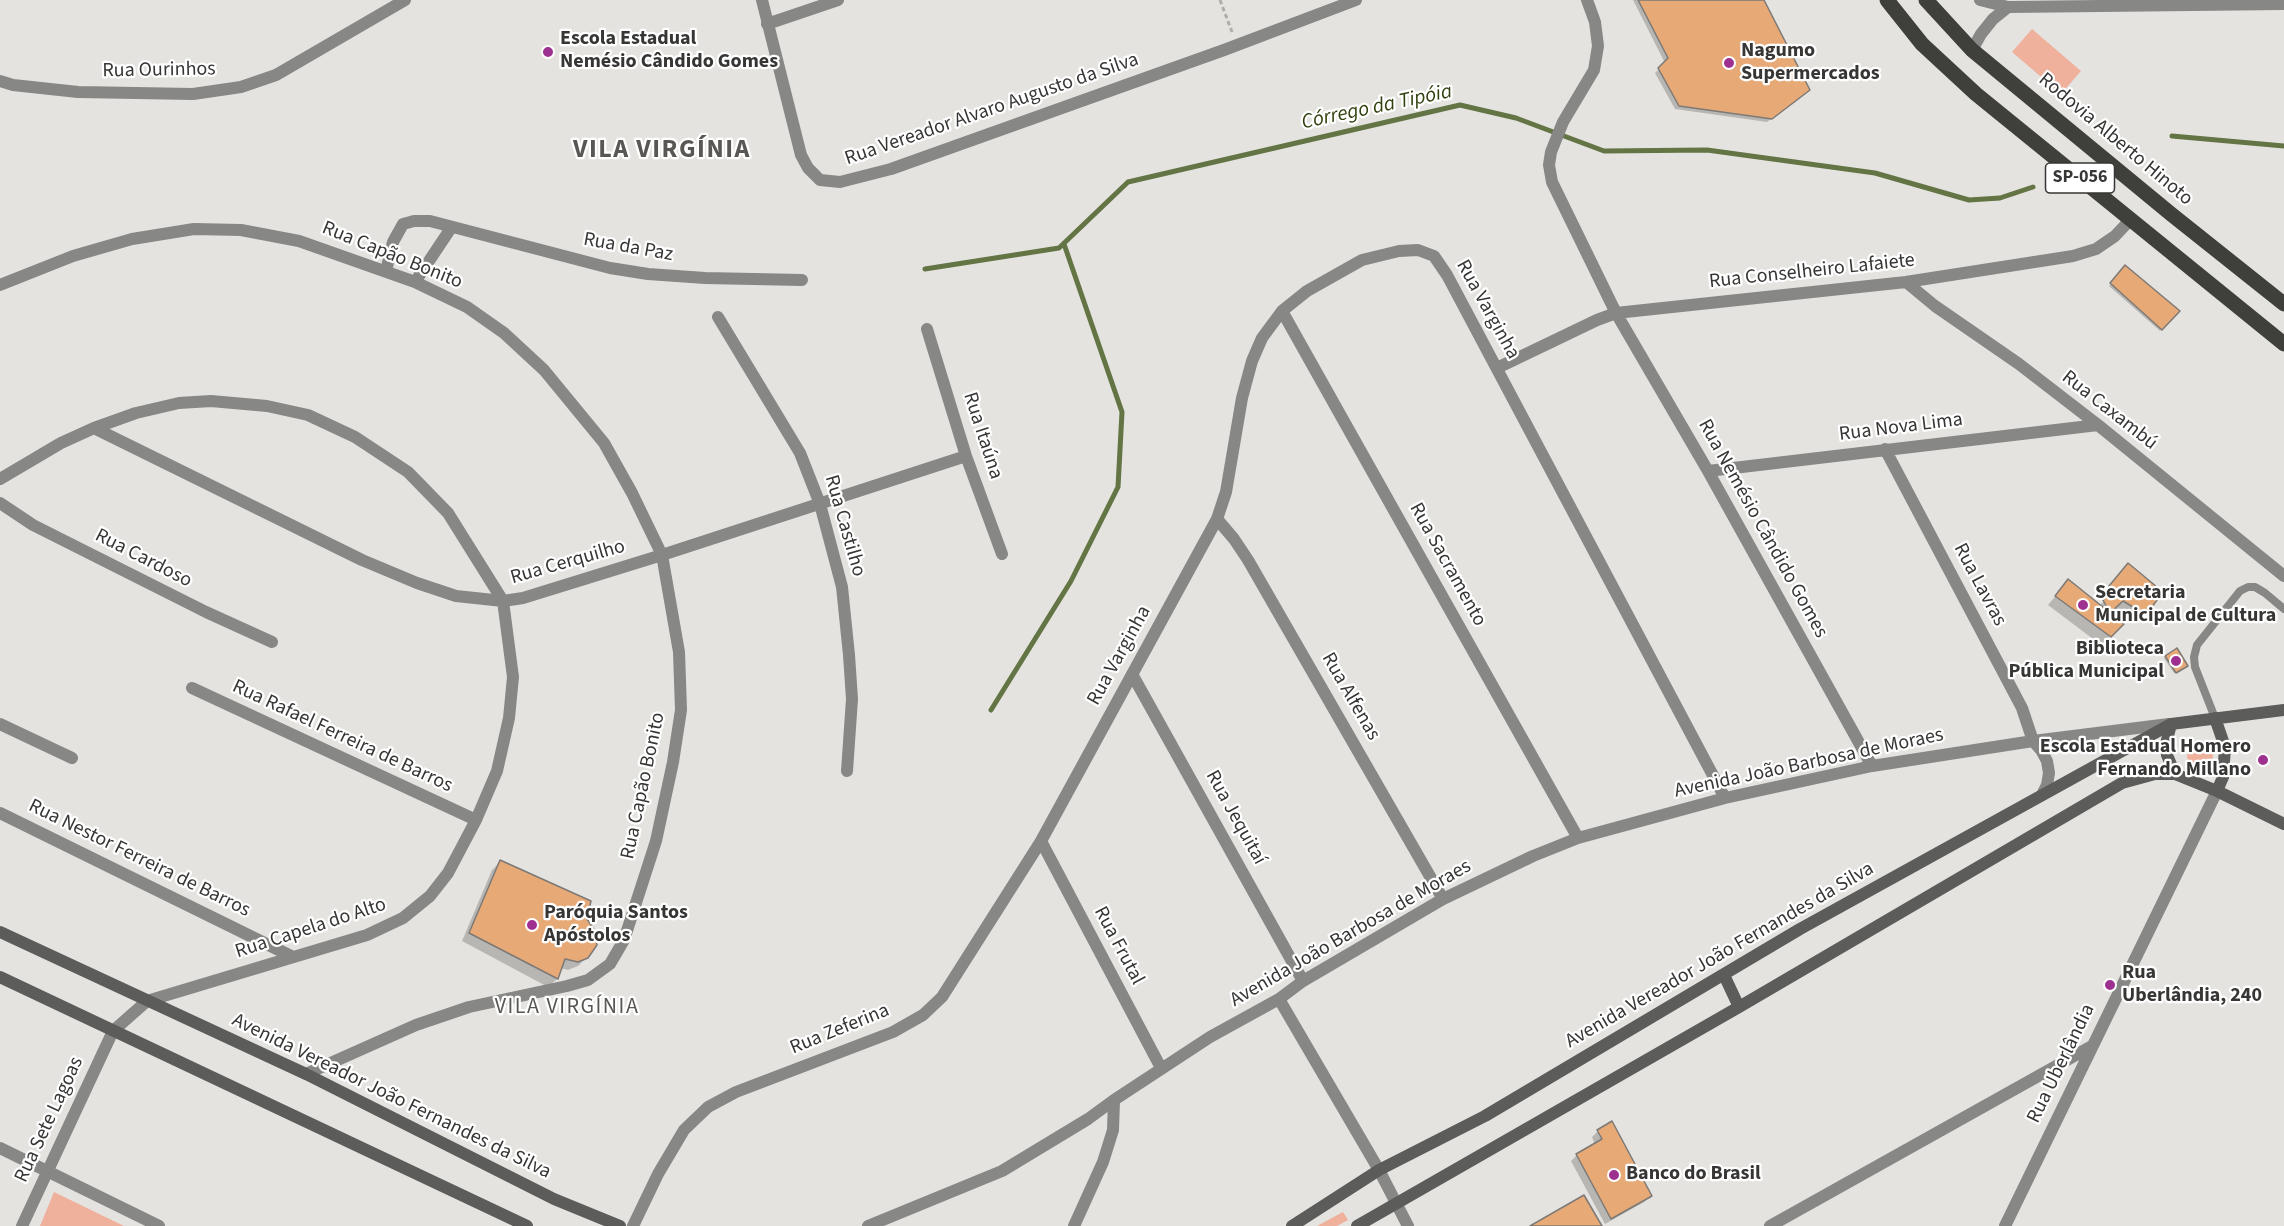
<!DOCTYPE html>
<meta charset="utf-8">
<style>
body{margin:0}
canvas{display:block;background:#e5e3df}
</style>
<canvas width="2284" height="1226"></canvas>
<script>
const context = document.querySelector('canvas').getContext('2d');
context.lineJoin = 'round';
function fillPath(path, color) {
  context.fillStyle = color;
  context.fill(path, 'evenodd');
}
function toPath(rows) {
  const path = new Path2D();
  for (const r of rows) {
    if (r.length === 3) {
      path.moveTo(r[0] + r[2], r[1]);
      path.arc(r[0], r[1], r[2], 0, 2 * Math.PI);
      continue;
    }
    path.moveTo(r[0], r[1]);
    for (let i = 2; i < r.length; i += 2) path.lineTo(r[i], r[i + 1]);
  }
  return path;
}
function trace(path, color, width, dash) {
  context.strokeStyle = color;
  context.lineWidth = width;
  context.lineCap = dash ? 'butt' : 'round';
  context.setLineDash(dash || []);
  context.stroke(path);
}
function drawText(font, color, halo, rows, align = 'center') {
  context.font = font + ' "Source Sans 3",sans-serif';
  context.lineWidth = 4.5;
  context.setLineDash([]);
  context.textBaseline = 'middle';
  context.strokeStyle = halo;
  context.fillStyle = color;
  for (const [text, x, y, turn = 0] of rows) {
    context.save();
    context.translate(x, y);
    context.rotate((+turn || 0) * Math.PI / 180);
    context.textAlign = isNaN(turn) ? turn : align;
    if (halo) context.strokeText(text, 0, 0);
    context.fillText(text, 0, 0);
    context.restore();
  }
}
const green = toPath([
 [2032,29,2081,71,2061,94,2012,52],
 [2200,755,13],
 [54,1192,124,1226,40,1226],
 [1343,1212,1348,1220,1337,1226,1317,1226]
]);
const shadow = toPath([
 [1633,0,1762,0,1804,94,1767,122,1675,109,1655,73,1665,63],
 [2125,267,2178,311,2160,331,2109,286],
 [2128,565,2161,592,2136,623,2114,608,2108,613,2122,624,2101,645,2048,605,2068,581,2099,606,2104,601,2102,596],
 [2166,657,2184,667,2174,673,2164,658],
 [500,862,585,919,587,957,578,966,568,970,560,968,557,979,548,987,462,941,492,870],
 [1598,1131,1651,1196,1644,1202,1605,1224,1571,1161,1577,1155,1595,1145,1592,1137]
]);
const stream = toPath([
 [2172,136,2284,146],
 [925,269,1059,248,1128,182,1460,105,1516,118,1604,151,1707,150,1875,173,1969,200,2000,198,2033,187],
 [991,710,1071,581,1118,487,1122,412,1064,244]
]);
const building = toPath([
 [1638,0,1764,0,1810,90,1772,119,1679,106,1658,68,1668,58,1638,0],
 [2125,265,2180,311,2162,330,2110,283,2125,265],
 [2128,563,2163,592,2146,615,2123,601,2110,613,2103,600,2112,592,2109,586,2128,563],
 [2068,579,2124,624,2111,637,2055,596,2068,579],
 [2177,648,2188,666,2176,673,2165,656,2177,648],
 [500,860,591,901,587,919,595,931,597,945,588,958,578,962,565,959,558,979,469,933,500,860],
 [1612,1121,1652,1196,1611,1219,1576,1154,1602,1139,1597,1130,1612,1121],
 [1584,1195,1602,1226,1530,1226,1584,1195]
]);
const path = toPath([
 [1220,0,1232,32]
]);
const lane = toPath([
 [2215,718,2195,667,2194,657,2197,645,2240,591,2248,587,2255,587,2265,593,2284,609]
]);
const street = toPath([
 [762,0,801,155,808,168,820,180,840,182,891,169,1224,50,1356,0],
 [1587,0,1595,22,1598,46,1594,70,1563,122,1551,152,1549,165,1552,182,1616,313,1708,471,1872,766],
 [1980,0,2008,7,2284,4],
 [767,24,838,0],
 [1972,50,1981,34,1993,19,2008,7],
 [0,81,13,85,78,92,193,94,241,87,276,75,405,0],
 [386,271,393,242,403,224,414,221,430,221,610,268,648,274,705,278,802,280],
 [415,282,451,228],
 [1906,282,1935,306,2019,364,2098,425,2284,576],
 [0,285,73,256,132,239,194,229,241,230,299,241,415,282,467,307,504,333,544,370,604,443,632,493,662,555,679,652,681,710,673,762,656,841,624,940,610,964,588,980,567,986,469,1007,416,1025,306,1074],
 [1282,311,1578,838],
 [718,317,800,453,820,504,842,587,849,655,852,699,847,771],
 [927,329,966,456,1002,554],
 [1497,368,1597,320,1616,313,1906,282,2073,256,2096,249,2115,236,2130,220],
 [94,428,362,560,417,583,456,596,503,601,523,598,662,555,966,456],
 [1885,449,2022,708,2033,741,2041,750,2047,761,2049,773,2047,785,2042,795],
 [1708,471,2098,425],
 [0,479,61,443,94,428,136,413,179,403,211,401,267,406,308,415,355,437,408,472,448,513,503,601,513,677,509,718,497,771,476,820,448,873,430,896,403,918,367,935,147,1001,113,1031,22,1226],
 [0,503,33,525,206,612,272,642],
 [1217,519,1234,539,1248,560,1443,899],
 [1132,674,1303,981],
 [192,688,476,820],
 [0,724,72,758],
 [0,813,293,957],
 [1041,841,1161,1068],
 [1279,999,1379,1170,1408,1226],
 [0,1148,159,1226],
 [633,1226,658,1174,684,1130,708,1107,736,1092,893,1032,923,1015,942,997,1041,841,1217,519,1226,492,1242,398,1252,361,1262,338,1282,311,1307,291,1362,260,1399,251,1418,250,1434,256,1447,275,1725,798],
 [868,1226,1002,1171,1088,1119,1114,1100,1210,1037,1279,999,1303,981,1443,899,1533,856,1578,838,1725,798,1872,766,2033,741,2169,724],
 [1074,1226,1103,1162,1113,1130,1114,1100],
 [1770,1226,2092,1046],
 [2005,1226,2217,791]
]);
const secondary = toPath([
 [2215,718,2225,747,2223,777,2217,791],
 [2171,724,2166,744,2167,755,2175,774],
 [0,932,306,1074,554,1199,620,1226],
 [1724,975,1739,1007],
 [0,977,527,1226],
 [1292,1226,1379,1170,1485,1116,1800,929,2171,724,2284,710],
 [1357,1226,1739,1007,2122,783,2155,774,2175,774,2217,791,2284,824]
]);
const primary = toPath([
 [1887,0,1922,44,1976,94,2284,344],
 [1926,0,1972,50,2171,214,2284,304]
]);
const markers = [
 [548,52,6,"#9e3190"],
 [1729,63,6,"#9e3190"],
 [2083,605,6,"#9e3190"],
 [2176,661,6,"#9e3190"],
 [2263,760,6,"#9e3190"],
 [532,925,6,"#9e3190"],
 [2110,985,6,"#9e3190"],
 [1614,1175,6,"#9e3190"]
];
const shields = [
 [2080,178,69]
];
const shieldNames = [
 ["SP-056",2080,178]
];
const poiNames = [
 ["Escola Estadual",560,40],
 ["Nemésio Cândido Gomes",560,63],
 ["Nagumo",1741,52],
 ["Supermercados",1741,75],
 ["Secretaria",2095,594],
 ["Municipal de Cultura",2095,617],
 ["Biblioteca",2164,650,"right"],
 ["Pública Municipal",2164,673,"right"],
 ["Escola Estadual Homero",2251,748,"right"],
 ["Fernando Millano",2251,771,"right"],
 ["Paróquia Santos",544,914],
 ["Apóstolos",544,937],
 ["Rua",2122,974],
 ["Uberlândia, 240",2122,997],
 ["Banco do Brasil",1626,1175]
];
const streetNames = [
 ["Rua Ourinhos",159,71,-1],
 ["Rua Vereador Alvaro Augusto da Silva",992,110,-19],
 ["Rodovia Alberto Hinoto",2115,140,40],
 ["Rua da Paz",628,248,10],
 ["Rua Capão Bonito",392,256,22],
 ["Rua Conselheiro Lafaiete",1812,272,-6],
 ["Rua Varginha",1487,310,61],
 ["Rua Caxambú",2109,411,38],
 ["Rua Nova Lima",1901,428,-7],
 ["Rua Itaúna",982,436,72],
 ["Rua Castilho",844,526,74],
 ["Rua Nemésio Cândido Gomes",1762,529,61],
 ["Rua Cardoso",143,559,27],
 ["Rua Cerquilho",568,563,-16],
 ["Rua Sacramento",1447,565,61],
 ["Rua Lavras",1979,585,62],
 ["Rua Varginha",1120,656,-61],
 ["Rua Alfenas",1350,697,60],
 ["Rua Rafael Ferreira de Barros",342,737,25],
 ["Avenida João Barbosa de Moraes",1809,764,-12],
 ["Rua Capão Bonito",644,786,-78],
 ["Rua Jequitaí",1235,818,61],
 ["Rua Nestor Ferreira de Barros",139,859,26],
 ["Rua Capela do Alto",311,929,-18],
 ["Avenida João Barbosa de Moraes",1351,934,-30],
 ["Rua Frutal",1118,946,62],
 ["Avenida Vereador João Fernandes da Silva",1720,956,-30],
 ["Rua Zeferina",840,1030,-22],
 ["Rua Uberlândia",2062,1064,-64],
 ["Avenida Vereador João Fernandes da Silva",391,1097,26],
 ["Rua Sete Lagoas",50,1120,-65]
];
const waterNames = [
 ["Córrego da Tipóia",1377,108,-12]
];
const quarterNames = [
 ["VILA VIRGÍNIA",567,1008]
];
const districtNames = [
 ["VILA VIRGÍNIA",662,151]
];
fillPath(green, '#efb09c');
fillPath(shadow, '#0003');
trace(stream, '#647545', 5);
fillPath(building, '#e7aa77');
trace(building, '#7c7976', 1.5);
trace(path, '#afaeab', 3, [4.5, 3]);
trace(lane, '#878786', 8);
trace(street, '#878786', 12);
trace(secondary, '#5c5c5a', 12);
trace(primary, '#3f3f3c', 15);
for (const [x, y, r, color] of markers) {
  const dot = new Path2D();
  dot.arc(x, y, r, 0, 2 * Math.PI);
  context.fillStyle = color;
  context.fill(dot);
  trace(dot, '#fff', 2);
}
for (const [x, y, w] of shields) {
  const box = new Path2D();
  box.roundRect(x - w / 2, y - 15, w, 30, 4.5);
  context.fillStyle = '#fff';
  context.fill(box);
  trace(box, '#373635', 1.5);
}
drawText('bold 18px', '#373635', null, shieldNames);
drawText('bold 20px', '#373635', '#fff', poiNames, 'left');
drawText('20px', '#373635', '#fff', streetNames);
drawText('italic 21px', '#2f400c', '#fff', waterNames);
context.letterSpacing = '1.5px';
drawText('22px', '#595754', '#fff', quarterNames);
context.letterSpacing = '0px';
context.letterSpacing = '1.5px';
drawText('bold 26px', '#595754', '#fff', districtNames);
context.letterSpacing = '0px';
</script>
